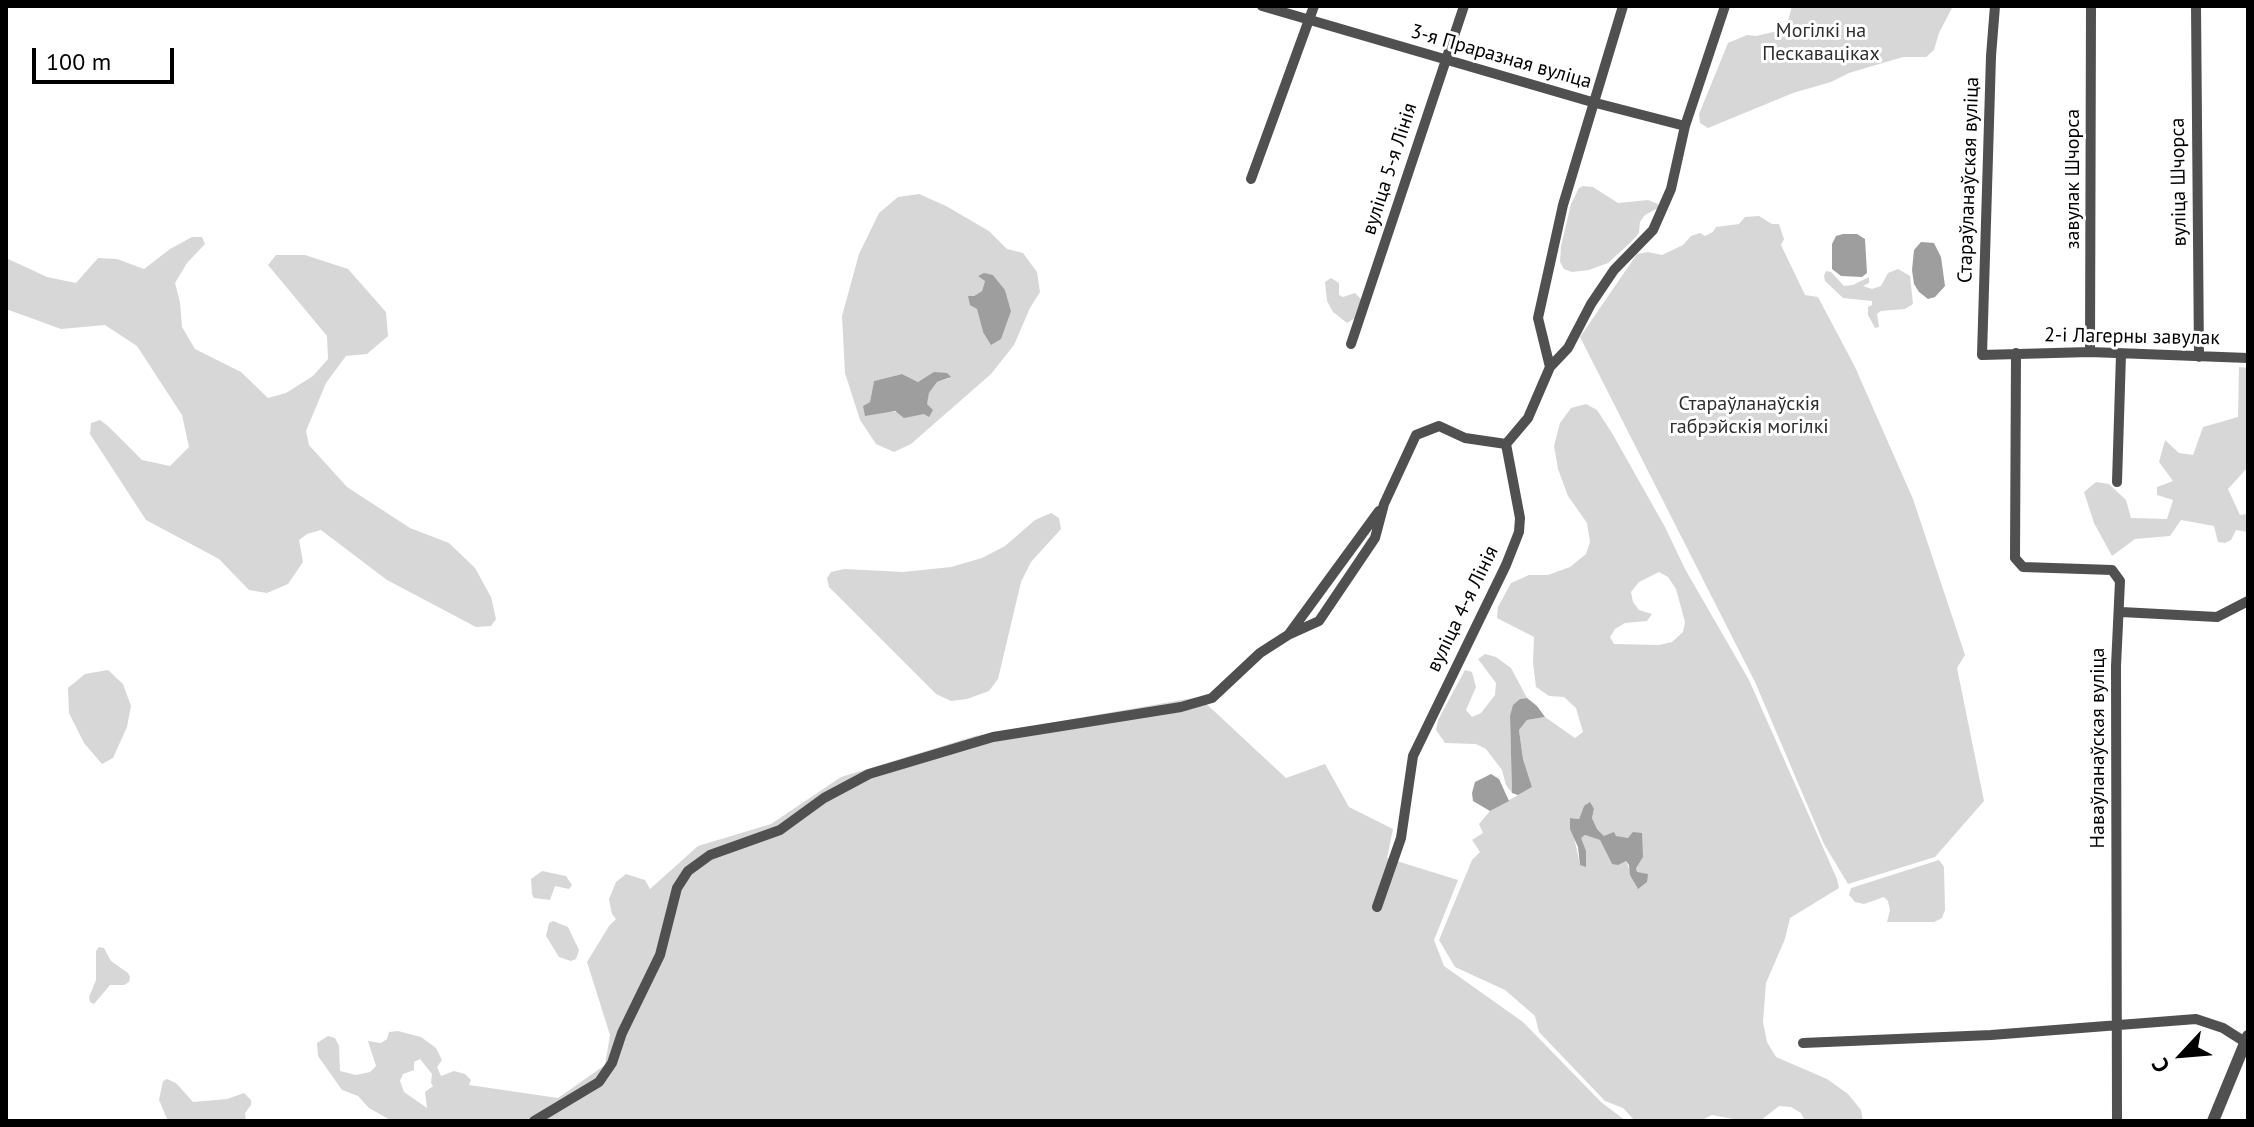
<!DOCTYPE html>
<meta charset="utf-8">
<style>
body{margin:0}
#map{position:relative;width:2254px;height:1127px;overflow:hidden;background:#fff;font-family:"PT Sans",sans-serif}
canvas{display:block}
.frame{position:absolute;inset:0;border:8px solid #000;pointer-events:none}
.north{position:absolute;left:2142px;top:1015px;width:80px;height:80px;-webkit-text-stroke:6px #fff;paint-order:stroke;rotate:244deg;font-size:22px;font-weight:700;line-height:32px;text-align:center;color:#000}
.north::after{content:'';display:block;margin:auto;width:28px;height:36px;background:#000;clip-path:polygon(50% 0,100% 100%,50% 72%,0 100%)}
.scale{position:absolute;left:32px;top:48px;width:142px;height:36px;box-sizing:border-box;border:4px solid #000;border-top:0;padding-left:10px;font-size:24px;line-height:28px;white-space:nowrap;color:#000;-webkit-text-stroke:6px #fff;paint-order:stroke}
</style>
<div id="map">
<canvas width="2254" height="1127"></canvas>
<div class="frame"></div>
<div class="north">С</div>
<div class="scale">100 m</div>
</div>
<script>
const context = document.querySelector('canvas').getContext('2d');
context.lineJoin = 'round';
function fillPath(path, color) {
  context.fillStyle = color;
  context.fill(path, 'evenodd');
}
function toPath(rows) {
  const path = new Path2D();
  for (const r of rows) {
    path.moveTo(r[0], r[1]);
    for (let i = 2; i < r.length; i += 2) path.lineTo(r[i], r[i + 1]);
  }
  return path;
}
function trace(path, color, width, dash) {
  context.strokeStyle = color;
  context.lineWidth = width;
  context.lineCap = dash ? 'butt' : 'round';
  context.setLineDash(dash || []);
  context.stroke(path);
}
function drawText(font, color, halo, rows, align = 'center') {
  context.font = font + ' "PT Sans",sans-serif';
  context.lineWidth = 6;
  context.setLineDash([]);
  context.textBaseline = 'middle';
  context.strokeStyle = halo;
  context.fillStyle = color;
  for (const [text, x, y, turn = 0] of rows) {
    context.save();
    context.translate(x, y);
    context.rotate((+turn || 0) * Math.PI / 180);
    context.textAlign = isNaN(turn) ? turn : align;
    if (halo) context.strokeText(text, 0, 0);
    context.fillText(text, 0, 0);
    context.restore();
  }
}
const green = toPath([
 [1792,6,1953,6,1939,33,1934,50,1926,57,1903,57,1849,73,1831,82,1793,93,1708,128,1700,123,1699,114,1728,43,1747,35,1756,36,1786,29],
 [1583,186,1593,187,1618,203,1648,200,1658,204,1658,208,1645,215,1640,222,1639,233,1632,241,1608,263,1589,270,1572,272,1564,269,1560,262,1561,246,1571,204,1579,188],
 [919,194,946,206,989,231,1007,249,1023,253,1037,272,1040,292,1030,308,1014,345,991,374,911,444,894,452,876,444,860,420,845,373,842,316,859,254,879,213,898,197],
 [993,275,1005,290,1011,311,983,332,974,296,982,291,985,281],
 [902,374,918,382,930,376,950,378,937,382,929,393,924,414,912,415,863,406,870,402,874,381],
 [1759,216,1772,224,1779,224,1784,239,1781,245,1805,295,1818,297,1855,367,1913,499,1965,655,1957,668,1984,801,1935,857,1848,884,1824,844,1755,682,1580,337,1637,254,1648,252,1662,255,1683,245,1691,236,1700,233,1705,236,1713,232,1716,227,1739,224,1745,217],
 [192,237,202,237,205,244,187,263,175,283,180,302,182,327,195,349,241,372,268,398,286,393,313,376,328,359,327,336,268,265,276,255,305,255,348,269,386,312,388,336,367,354,346,356,326,383,306,431,309,445,347,487,410,528,449,543,475,568,491,597,496,619,491,626,476,627,387,580,321,530,307,534,299,540,303,562,288,584,267,593,249,590,219,559,146,520,90,434,91,423,100,420,108,426,142,460,170,466,189,447,182,415,137,346,105,325,61,329,6,309,6,258,47,277,76,283,98,258,117,259,144,269,170,249],
 [1898,269,1910,276,1913,304,1905,309,1881,311,1877,314,1879,327,1875,328,1868,315,1868,307,1872,305,1872,301,1843,298,1825,281,1824,276,1826,271,1831,272,1844,286,1853,285,1869,277,1869,283,1863,286,1872,289,1881,286,1888,273],
 [1331,278,1339,283,1339,295,1343,297,1355,293,1362,300,1355,318,1347,323,1333,312,1327,301,1325,282],
 [2239,367,2248,368,2248,467,2228,489,2240,515,2248,514,2248,532,2236,530,2231,540,2225,543,2218,542,2214,526,2181,520,2170,536,2135,539,2112,556,2094,523,2084,492,2096,482,2109,484,2126,500,2131,518,2167,519,2173,500,2157,495,2157,487,2173,481,2159,462,2165,440,2179,453,2193,455,2203,427,2238,417],
 [1586,404,1597,410,1612,433,1665,527,1685,569,1749,680,1837,879,1839,888,1790,918,1785,939,1766,983,1763,1022,1767,1042,1776,1057,1827,1079,1848,1094,1861,1110,1863,1121,1805,1121,1801,1113,1791,1107,1779,1106,1760,1121,1744,1121,1712,1115,1700,1121,1635,1121,1623,1108,1605,1101,1539,1032,1535,1016,1505,990,1455,967,1439,940,1472,860,1480,852,1472,840,1483,833,1479,824,1490,811,1532,787,1523,759,1519,730,1527,720,1545,717,1575,738,1583,732,1576,708,1564,697,1549,696,1536,687,1533,663,1534,637,1497,618,1498,607,1511,583,1529,575,1548,575,1570,567,1586,554,1590,542,1587,523,1568,496,1558,469,1554,446,1560,423,1571,408],
 [1659,572,1668,577,1676,589,1685,622,1683,632,1672,642,1659,645,1614,644,1610,637,1615,629,1625,623,1647,621,1652,614,1639,610,1633,602,1631,592,1639,582],
 [1584,806,1594,809,1592,818,1597,829,1604,836,1628,838,1637,872,1643,875,1647,882,1637,888,1626,861,1612,864,1600,840,1585,835,1580,838,1580,865,1570,818,1579,819],
 [1051,513,1059,518,1061,529,1031,562,1021,582,998,679,989,691,967,699,951,701,936,694,829,587,827,578,831,572,844,569,903,572,951,567,982,558,1005,546,1035,520],
 [1485,654,1496,657,1511,668,1527,698,1520,699,1510,716,1512,793,1506,785,1502,770,1486,749,1476,744,1445,743,1436,730,1438,720,1465,670,1472,672,1476,687,1466,710,1472,717,1481,713,1495,695,1496,683,1478,659],
 [108,670,123,684,131,706,127,727,113,758,102,764,84,743,69,713,68,688,85,674],
 [1199,697,1286,778,1325,764,1349,807,1393,829,1387,858,1458,880,1434,940,1444,966,1523,1022,1601,1102,1626,1121,392,1121,369,1108,358,1096,342,1090,318,1056,317,1043,328,1036,335,1038,339,1046,340,1071,356,1075,370,1072,376,1066,368,1041,381,1043,387,1039,389,1032,398,1031,421,1037,436,1048,442,1060,437,1067,441,1076,454,1071,465,1074,471,1080,469,1085,558,1098,605,1065,610,1035,587,962,609,926,616,919,612,914,609,899,616,882,626,874,645,880,650,889,698,846,771,824,841,777,975,736],
 [420,1059,432,1074,431,1083,433,1086,425,1092,427,1108,404,1092,400,1081,403,1074,414,1070,414,1062],
 [1939,860,1944,867,1945,910,1942,918,1934,922,1887,922,1890,910,1888,901,1884,897,1864,904,1855,902,1849,895,1851,888],
 [542,871,566,876,572,885,569,889,555,886,550,900,534,898,532,894,531,879],
 [553,921,568,927,579,950,576,959,571,961,559,957,546,936,549,923],
 [99,947,104,948,111,961,128,973,130,977,129,982,124,985,110,985,94,1004,90,1002,89,997,96,980,96,951],
 [167,1079,176,1083,193,1102,227,1099,244,1093,251,1100,251,1105,245,1113,246,1121,168,1121,159,1100,163,1081]
]);
const water = toPath([
 [1843,234,1857,234,1865,239,1867,273,1862,277,1841,276,1832,269,1832,244,1836,236],
 [1921,242,1934,243,1941,257,1945,286,1935,297,1928,299,1919,292,1914,284,1912,270,1914,250],
 [984,273,993,275,1005,290,1011,311,1001,339,991,345,983,332,977,309,970,305,968,296,974,296,982,291,985,281,978,276],
 [934,372,947,373,951,377,937,382,929,393,927,404,933,410,929,417,924,414,904,418,895,411,865,416,863,406,870,402,874,381,902,374,918,382],
 [1527,698,1537,706,1545,717,1527,720,1519,730,1523,759,1532,787,1518,795,1512,793,1510,716,1513,705,1520,699],
 [1491,774,1499,779,1509,801,1490,811,1473,801,1472,793,1475,782],
 [1590,802,1594,809,1592,818,1597,829,1604,836,1614,832,1616,836,1628,838,1633,832,1642,833,1643,857,1636,868,1637,872,1648,874,1647,882,1638,889,1630,875,1629,865,1626,861,1618,865,1612,864,1600,840,1585,835,1581,838,1586,851,1586,867,1580,865,1578,847,1570,829,1570,818,1579,819,1584,806]
]);
const minor = toPath([
 [1262,6,1592,102,1685,126],
 [1995,6,1991,56,1982,355,2090,352,2248,358],
 [2196,6,2199,357],
 [1251,179,1314,6],
 [1351,344,1464,6],
 [2090,352,2091,6],
 [2016,353,2015,558,2023,567,2112,570,2120,581,2116,666,2117,1121],
 [1550,367,1568,348,1591,304,1614,270,1653,230,1671,189,1685,126,1725,6],
 [2117,482,2121,354],
 [2121,612,2217,617,2248,601],
 [1289,634,1379,511],
 [1377,907,1401,838,1413,756,1506,565,1519,532,1520,518,1506,444,1528,418,1550,367,1538,318,1563,205,1623,6],
 [1803,1043,1991,1035,2196,1019,2223,1028,2245,1042],
 [534,1121,599,1082,612,1063,622,1033,660,955,677,888,688,871,710,855,780,830,824,798,869,774,993,737,1181,707,1212,698,1260,653,1288,635,1319,621,1375,538,1384,504,1416,435,1439,426,1465,438,1506,444]
]);
const tertiary = toPath([
 [2213,1121,2248,1036]
]);
const parkNames = [
 ["Могілкі на",1821,31],
 ["Пескаваціках",1821,54],
 ["Стараўланаўскія",1749,404],
 ["габрэйскія могілкі",1749,427]
];
const streetNames = [
 ["3-я Праразная вуліца",1501,57,16],
 ["вуліца 5-я Лінія",1390,169,-72],
 ["завулак Шчорса",2073,179,-90],
 ["Стараўланаўская вуліца",1969,180,-88],
 ["вуліца Шчорса",2179,182,-91],
 ["2-і Лагерны завулак",2132,337,1],
 ["вуліца 4-я Лінія",1463,609,-64],
 ["Наваўланаўская вуліца",2098,748,-90]
];
fillPath(green, '#d7d7d7');
fillPath(water, '#9e9e9e');
trace(minor, '#505050', 10);
trace(tertiary, '#505050', 12);
drawText('20px', '#2e2e2e', '#fff', parkNames);
drawText('20px', '#000', '#fff', streetNames);
</script>
